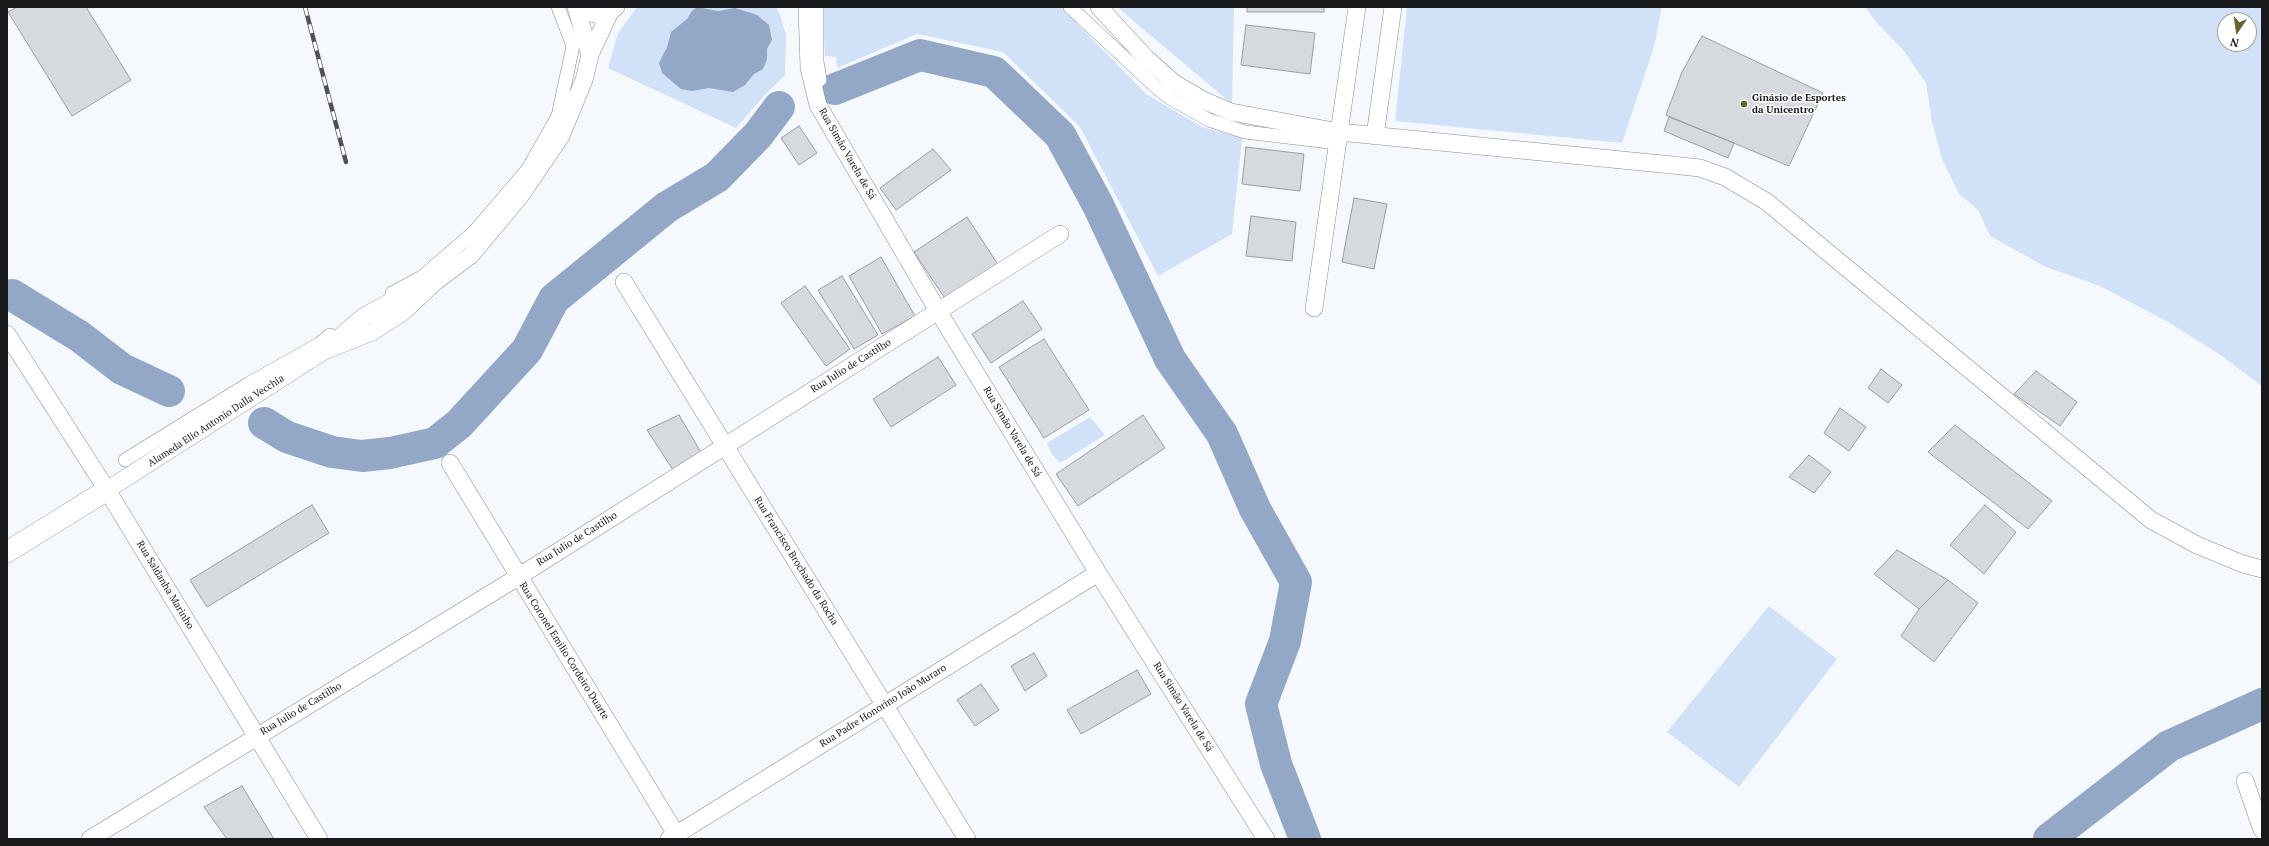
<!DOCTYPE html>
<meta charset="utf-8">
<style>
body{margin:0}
#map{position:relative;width:2269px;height:846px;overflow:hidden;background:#f5f9fe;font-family:"PT Serif",serif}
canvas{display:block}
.frame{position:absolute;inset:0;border:8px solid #18191b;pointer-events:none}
.north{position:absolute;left:2217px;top:12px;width:40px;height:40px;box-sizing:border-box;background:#fff;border:1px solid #a3a3a4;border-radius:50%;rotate:193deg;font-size:11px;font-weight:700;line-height:16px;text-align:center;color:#18191b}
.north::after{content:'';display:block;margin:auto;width:14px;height:18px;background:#666431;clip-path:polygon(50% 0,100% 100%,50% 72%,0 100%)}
</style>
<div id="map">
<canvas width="2269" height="846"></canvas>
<div class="frame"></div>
<div class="north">N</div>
</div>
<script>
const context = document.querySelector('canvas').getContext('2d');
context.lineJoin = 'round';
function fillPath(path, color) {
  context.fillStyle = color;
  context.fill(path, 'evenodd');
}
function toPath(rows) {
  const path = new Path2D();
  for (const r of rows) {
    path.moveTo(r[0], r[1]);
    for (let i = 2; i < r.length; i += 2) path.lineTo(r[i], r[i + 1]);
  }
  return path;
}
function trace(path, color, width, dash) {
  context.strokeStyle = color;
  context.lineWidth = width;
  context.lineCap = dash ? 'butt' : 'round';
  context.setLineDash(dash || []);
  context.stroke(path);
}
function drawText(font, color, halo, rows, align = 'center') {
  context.font = font + ' "PT Serif",serif';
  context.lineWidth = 3;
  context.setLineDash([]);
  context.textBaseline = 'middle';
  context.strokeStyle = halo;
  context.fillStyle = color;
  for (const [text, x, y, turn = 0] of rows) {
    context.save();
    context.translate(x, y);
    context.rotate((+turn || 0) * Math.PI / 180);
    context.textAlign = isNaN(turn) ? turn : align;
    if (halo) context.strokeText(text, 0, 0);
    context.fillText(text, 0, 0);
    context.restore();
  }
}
const green = toPath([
 [637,7,776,7,779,12,786,35,785,75,764,96,736,128,608,68,618,33],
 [824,7,1061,7,1146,94,1202,127,1242,138,1232,234,1158,276,1080,127,1003,52,917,34,837,68,836,57,825,56,823,22],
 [1117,7,1234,7,1232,104],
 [1407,7,1662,7,1654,47,1622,143,1395,121],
 [1865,7,2262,7,2262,386,2219,354,2168,322,2100,286,2046,267,1990,236,1978,210,1959,194,1942,159,1932,122,1926,83,1904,51,1877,23],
 [2225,20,2249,20,2249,44,2225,44],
 [1090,417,1105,435,1060,463,1051,453,1047,443],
 [1769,606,1837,659,1739,787,1667,732]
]);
const water = toPath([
 [697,7,718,11,735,8,757,15,769,25,772,40,767,49,767,59,763,69,754,74,745,85,733,92,709,88,692,91,681,89,662,73,659,63,667,47,671,32,687,19,692,11]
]);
const river = toPath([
 [835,89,920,55,994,72,1060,135,1098,205,1170,359,1222,434,1255,509,1296,582,1285,641,1261,704,1276,764,1305,839],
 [12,295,79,336,122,369,169,391],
 [264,423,287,437,332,452,362,456,390,453,435,443,459,424,527,350,554,299,667,207,717,177,758,135,779,107],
 [2049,839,2169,746,2262,704]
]);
const building = toPath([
 [17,7,86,7,131,80,72,116,8,12,17,7],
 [1247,7,1324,7,1324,12,1247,12,1247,7],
 [1246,25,1315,33,1310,74,1241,65,1246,25],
 [1702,36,1823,93,1789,166,1666,115,1682,72,1702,36],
 [1669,117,1734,143,1728,158,1664,131,1669,117],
 [799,126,817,153,799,165,781,138,799,126],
 [1246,147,1304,154,1300,191,1242,184,1246,147],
 [933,149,951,170,896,210,880,188,933,149],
 [1354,198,1387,204,1374,269,1342,262,1354,198],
 [1251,216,1296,222,1292,261,1246,256,1251,216],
 [967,217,999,266,946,300,914,252,967,217],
 [881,257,915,316,882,334,849,276,881,257],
 [842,276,878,335,854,349,818,290,842,276],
 [805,286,850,349,826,366,781,303,805,286],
 [1023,301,1042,329,991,363,972,334,1023,301],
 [1044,339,1089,410,1044,438,999,367,1044,339],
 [938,357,956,385,891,427,873,399,938,357],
 [1881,369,1902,385,1888,403,1868,388,1881,369],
 [2036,371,2077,402,2060,426,2014,394,2036,371],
 [1840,408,1866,427,1849,451,1824,433,1840,408],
 [679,415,702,454,675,473,647,430,679,415],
 [1143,415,1165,448,1078,506,1056,474,1143,415],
 [1955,425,2052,501,2028,529,1928,452,1955,425],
 [1809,455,1831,472,1814,493,1789,477,1809,455],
 [312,505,329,533,207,607,190,580,312,505],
 [1985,505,2016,532,1984,574,1950,545,1985,505],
 [1897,550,1948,580,1919,609,1874,574,1897,550],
 [1948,580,1978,603,1934,662,1901,636,1919,609,1948,580],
 [1034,653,1047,676,1025,691,1011,666,1034,653],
 [1137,670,1151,694,1081,734,1067,710,1137,670],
 [981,684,999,710,975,726,957,700,981,684],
 [242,786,274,839,227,839,204,807,242,786]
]);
const pedestrian = toPath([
 [817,7,817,61,820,80],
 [1070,7,1157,88,1170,98,1209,120,1245,132,1338,143],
 [392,293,422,277,474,232,528,169,558,116,573,46,558,7],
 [125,460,248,384,319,344,330,335]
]);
const minor = toPath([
 [576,7,590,55],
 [579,7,587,12,599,15,610,12,616,7],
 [807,7,809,68,818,105,938,311,1098,573,1266,839],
 [1099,7,1146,58,1174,83,1203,100,1231,112,1339,132,1672,165,1700,168,1725,177,1767,202,2151,520,2197,545,2243,564,2262,569],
 [1375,136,1393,7],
 [624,282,967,839],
 [1314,308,1357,7],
 [7,334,107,490,319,839],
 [324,351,372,332,403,312,435,282,471,255,521,195,561,136,584,80,590,55,610,12],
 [450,463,679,839],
 [107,490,324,351,363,317,390,302,424,287],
 [2245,781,2262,830],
 [90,839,518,577,1060,234],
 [669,839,1098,573]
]);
const tertiary = toPath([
 [7,552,107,490]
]);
const rail = toPath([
 [305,7,346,162]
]);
const markers = [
 [1744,104,4,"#666431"]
];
const poiNames = [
 ["Ginásio de Esportes",1752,98],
 ["da Unicentro",1752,110]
];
const streetNames = [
 ["Rua Simão Varela de Sá",847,154,60],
 ["Rua Julio de Castilho",851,366,-32],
 ["Alameda Elio Antonio Dalla Vecchia",216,421,-33],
 ["Rua Simão Varela de Sá",1012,432,59],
 ["Rua Julio de Castilho",577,539,-32],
 ["Rua Francisco Brochado da Rocha",796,561,58],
 ["Rua Saldanha Marinho",165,585,59],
 ["Rua Coronel Emilio Cordeiro Duarte",564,651,58],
 ["Rua Padre Honorino João Muraro",883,706,-32],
 ["Rua Simão Varela de Sá",1183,707,58],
 ["Rua Julio de Castilho",301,709,-31]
];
fillPath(green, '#d1e2f8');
fillPath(water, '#93a8c6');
trace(river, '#93a8c6', 32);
fillPath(building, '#d6d9de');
trace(building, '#9a9da2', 1);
trace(pedestrian, '#878a8e', 14);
trace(minor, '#878a8e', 18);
trace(tertiary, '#878a8e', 22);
trace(pedestrian, '#fff', 13);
trace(minor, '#fff', 17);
trace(tertiary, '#fff', 21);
trace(rail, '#4f5153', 4.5);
trace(rail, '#fff', 3, [9]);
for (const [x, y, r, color] of markers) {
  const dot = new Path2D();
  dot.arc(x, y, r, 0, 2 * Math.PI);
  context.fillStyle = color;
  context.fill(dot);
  trace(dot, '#fff', 1.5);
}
drawText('bold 10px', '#18191b', '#fff', poiNames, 'left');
drawText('10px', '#18191b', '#fff', streetNames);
</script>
